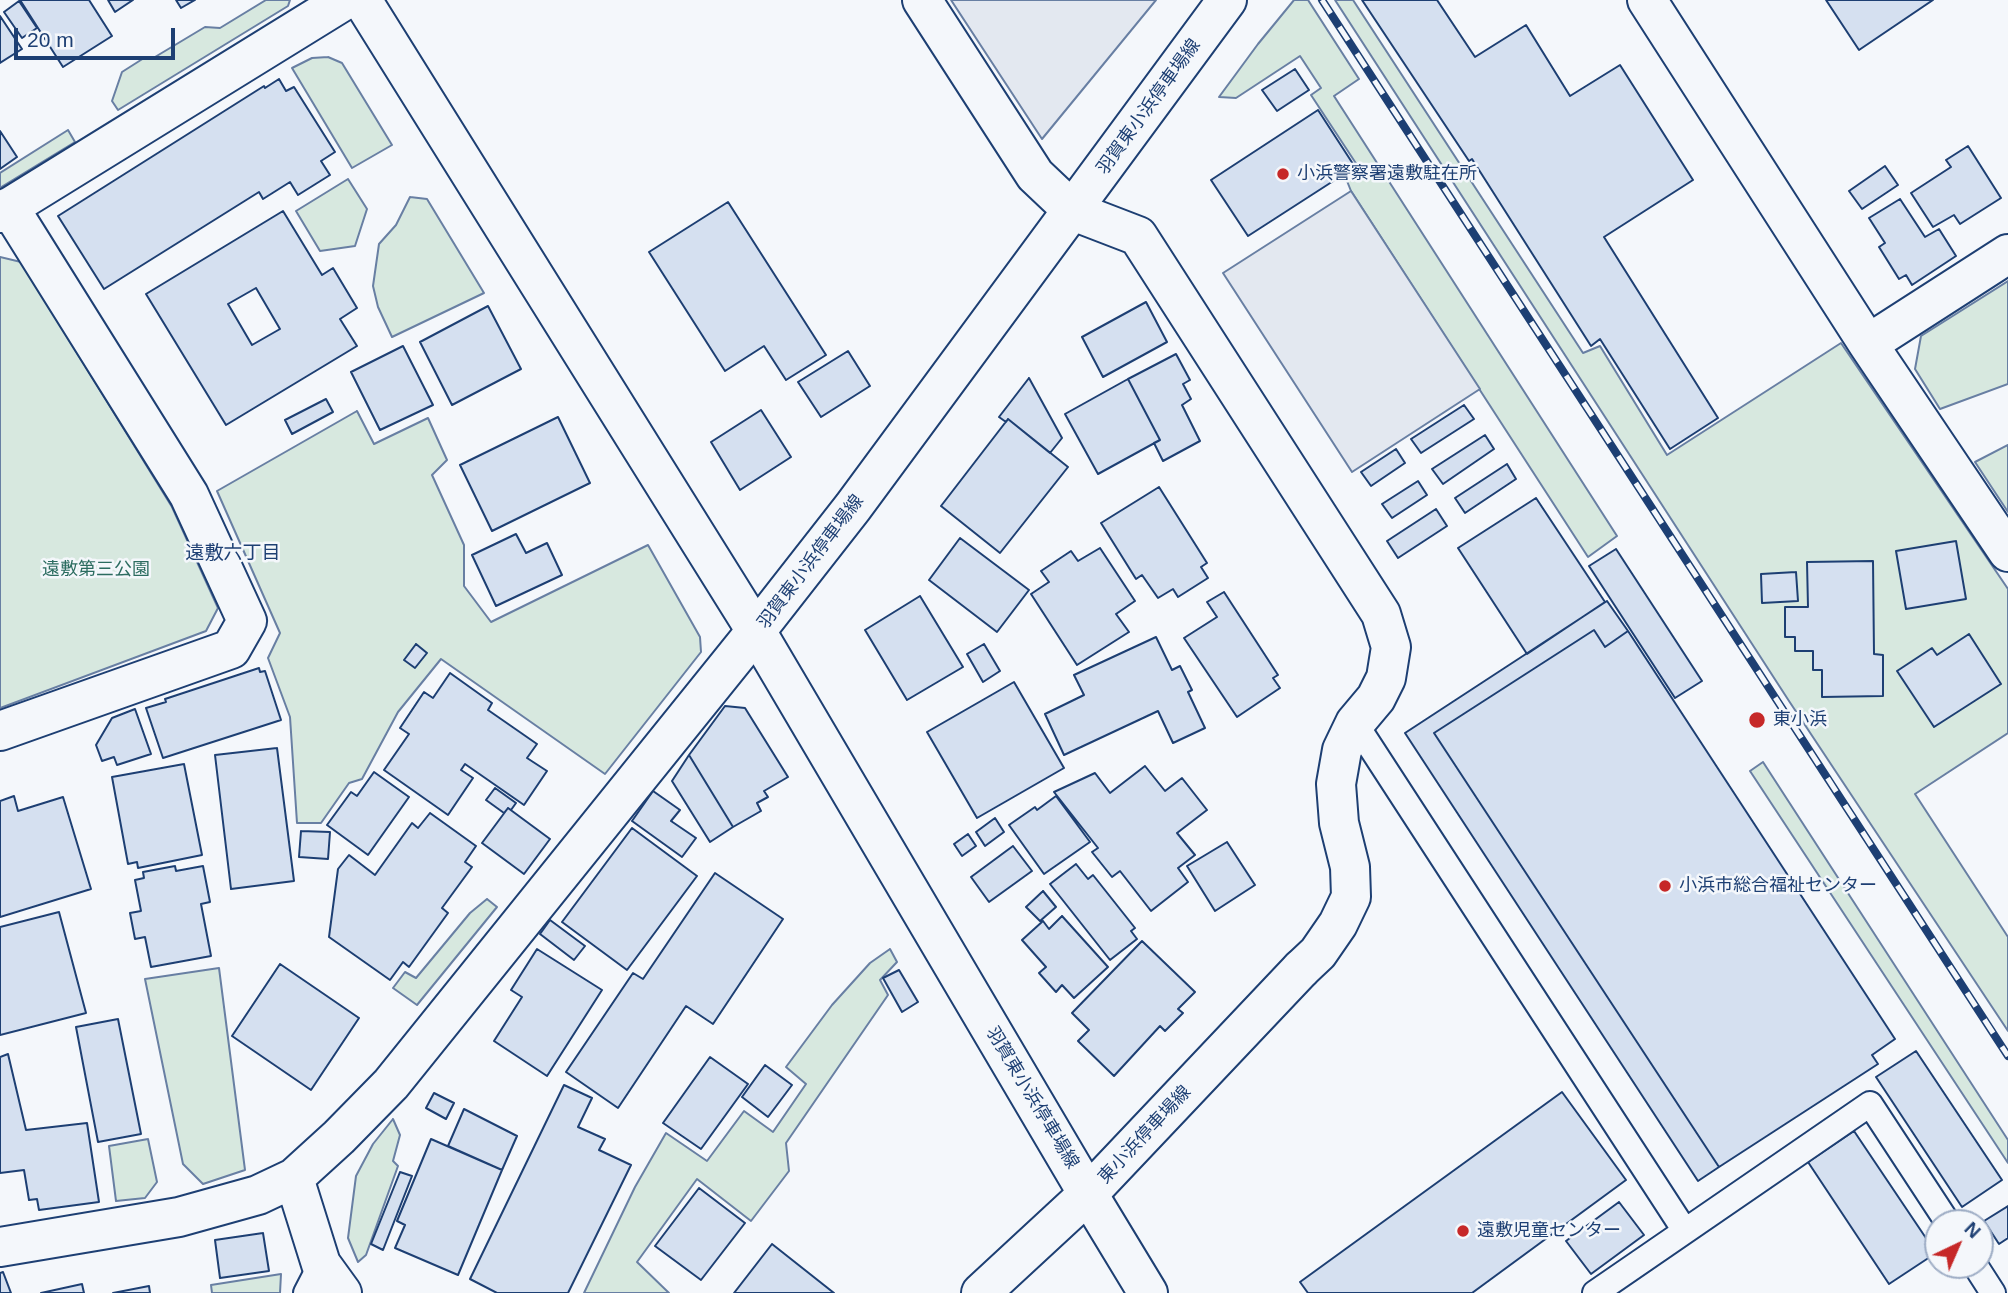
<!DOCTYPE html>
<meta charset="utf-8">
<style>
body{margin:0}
#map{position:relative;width:2008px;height:1293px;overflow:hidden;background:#f4f7fb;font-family:Helvetica,sans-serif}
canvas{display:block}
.north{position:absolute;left:1924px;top:1209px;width:70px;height:70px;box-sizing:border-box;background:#f4f7fb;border:2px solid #9eadc5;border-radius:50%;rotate:44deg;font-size:19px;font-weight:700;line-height:28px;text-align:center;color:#1d3f73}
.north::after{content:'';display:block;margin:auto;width:24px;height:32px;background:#c62828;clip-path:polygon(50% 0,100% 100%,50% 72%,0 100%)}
.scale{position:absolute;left:14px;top:28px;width:161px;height:32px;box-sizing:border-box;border:4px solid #1d3f73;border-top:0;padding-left:9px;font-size:21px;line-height:24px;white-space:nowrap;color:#1d3f73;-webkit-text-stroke:5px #f4f7fb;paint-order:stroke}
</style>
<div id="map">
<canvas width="2008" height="1293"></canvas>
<div class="north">N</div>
<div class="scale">20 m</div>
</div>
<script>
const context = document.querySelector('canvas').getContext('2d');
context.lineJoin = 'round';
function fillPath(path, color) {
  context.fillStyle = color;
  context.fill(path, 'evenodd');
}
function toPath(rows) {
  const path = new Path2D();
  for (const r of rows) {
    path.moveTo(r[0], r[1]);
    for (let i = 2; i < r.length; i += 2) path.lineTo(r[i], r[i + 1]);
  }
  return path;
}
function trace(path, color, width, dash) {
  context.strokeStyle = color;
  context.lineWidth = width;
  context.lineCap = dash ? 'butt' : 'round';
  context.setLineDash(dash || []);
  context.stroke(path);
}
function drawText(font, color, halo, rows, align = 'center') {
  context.font = font + ' Helvetica,"Noto Sans JP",sans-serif';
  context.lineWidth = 5;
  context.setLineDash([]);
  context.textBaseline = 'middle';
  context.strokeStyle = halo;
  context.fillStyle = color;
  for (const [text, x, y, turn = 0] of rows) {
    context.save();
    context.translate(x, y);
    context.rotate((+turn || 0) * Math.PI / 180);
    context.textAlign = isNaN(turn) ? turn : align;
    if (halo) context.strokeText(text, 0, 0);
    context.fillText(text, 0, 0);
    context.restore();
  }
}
const green = toPath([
 [266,0,290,0,288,6,118,110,112,101,122,72,144,58,155,57,205,27,220,28,266,0],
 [1294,0,1308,0,1359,79,1334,96,1617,536,1588,557,1351,191,1347,181,1361,171,1311,95,1321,88,1300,56,1236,98,1219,97,1258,44,1294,0],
 [1335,0,1353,0,1583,353,1600,346,1667,455,1841,343,2008,589,2008,733,1915,794,2008,937,2008,1031,1789,701,1335,0],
 [328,57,342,63,392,145,352,168,292,68,312,58,328,57],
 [68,130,75,142,0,188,0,173,68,130],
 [348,179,367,209,355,246,320,251,296,211,348,179],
 [410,197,427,199,484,293,392,337,378,307,373,286,379,244,396,225,410,197],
 [0,257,21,262,172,507,218,608,206,631,0,708,0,257],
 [2008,281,2008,384,1940,409,1915,369,1921,336,2008,281],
 [357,411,374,444,428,418,447,460,432,475,464,545,464,586,491,622,648,545,700,637,701,652,605,774,441,659,398,712,362,779,349,783,321,823,297,823,290,717,268,658,280,633,217,491,357,411],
 [2008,445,2008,512,1975,462,2008,445],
 [1763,762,2008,1140,2008,1163,1750,771,1763,762],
 [487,899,497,907,417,1005,393,988,405,972,416,978,470,913,487,899],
 [890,949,897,962,880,980,888,995,786,1143,789,1171,751,1221,697,1179,637,1262,669,1293,584,1293,635,1187,666,1133,707,1161,744,1111,773,1132,806,1084,786,1067,832,1005,870,963,890,949],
 [219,968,245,1170,203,1184,183,1164,145,979,219,968],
 [393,1119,400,1135,393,1161,398,1166,366,1255,358,1262,348,1238,356,1176,373,1144,393,1119],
 [148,1139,157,1182,145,1198,116,1201,109,1146,148,1139],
 [281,1274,280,1293,212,1293,211,1285,281,1274]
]);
const parking = toPath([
 [951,0,1156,0,1042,139,951,0],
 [1351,191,1480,389,1352,472,1223,273,1351,191]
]);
const building = toPath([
 [20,0,89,0,112,36,63,67,20,0],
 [108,0,133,0,115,12,108,0],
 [176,0,195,0,181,8,176,0],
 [1362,0,1437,0,1475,57,1526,25,1570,96,1620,65,1693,180,1604,237,1718,418,1670,449,1600,339,1591,346,1472,159,1469,161,1362,0],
 [1826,0,1933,0,1859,50,1826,0],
 [19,1,37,28,22,38,4,12,19,1],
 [0,16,22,49,0,63,0,16],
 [1295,69,1309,90,1277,111,1262,90,1295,69],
 [279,79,286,91,294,87,335,152,321,161,330,175,298,195,290,182,263,199,259,192,104,289,58,216,264,86,265,88,279,79],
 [1318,110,1355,167,1248,236,1211,180,1318,110],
 [0,131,17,157,0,169,0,131],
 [1968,146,2001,198,1960,224,1954,215,1933,227,1911,193,1951,167,1946,160,1968,146],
 [1885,166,1898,185,1862,209,1849,191,1885,166],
 [1900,199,1925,237,1939,229,1956,256,1912,285,1906,275,1899,279,1879,247,1885,243,1869,218,1900,199],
 [728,202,826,355,786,380,764,346,725,371,649,252,728,202],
 [283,211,322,275,333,268,357,308,340,319,357,346,226,425,146,294,283,211],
 [256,288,280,329,252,345,228,304,256,288],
 [1146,302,1167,342,1103,377,1082,337,1146,302],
 [488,306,521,369,452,405,420,342,488,306],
 [403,346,433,405,380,430,351,372,403,346],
 [848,351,870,386,821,417,798,382,848,351],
 [1176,354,1190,380,1183,384,1191,399,1182,405,1200,441,1163,461,1154,443,1160,440,1128,379,1176,354],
 [1029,378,1062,438,1050,453,1008,419,1006,422,999,417,1029,378],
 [1128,379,1160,440,1098,474,1065,414,1128,379],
 [326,399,333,412,292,434,285,420,326,399],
 [1464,405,1474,419,1421,453,1411,439,1464,405],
 [761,410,791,457,740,490,711,442,761,410],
 [558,417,590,483,492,531,460,465,558,417],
 [1008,419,1068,467,1000,553,941,506,1008,419],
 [1485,435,1494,449,1443,484,1432,469,1485,435],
 [1396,449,1405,463,1371,486,1361,472,1396,449],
 [1507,464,1516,479,1465,513,1455,498,1507,464],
 [1418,481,1427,495,1392,518,1382,504,1418,481],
 [1159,487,1207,563,1201,567,1208,578,1178,597,1173,589,1158,598,1142,575,1136,579,1101,523,1159,487],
 [1536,498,1605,602,1527,654,1458,548,1536,498],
 [1436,509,1447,526,1398,558,1387,541,1436,509],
 [516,534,526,553,547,543,562,575,496,606,472,555,516,534],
 [960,538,1029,590,997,632,929,580,960,538],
 [1956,541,1966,599,1906,609,1896,551,1956,541],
 [1100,548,1135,601,1116,614,1129,632,1077,665,1031,594,1049,582,1041,571,1071,551,1078,561,1100,548],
 [1616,549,1702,681,1675,698,1589,566,1616,549],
 [1873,561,1874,654,1883,655,1883,696,1822,697,1822,670,1813,670,1813,651,1795,651,1795,637,1785,637,1785,607,1808,607,1807,562,1873,561],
 [1796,572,1798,601,1762,603,1761,574,1796,572],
 [1224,592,1278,675,1273,678,1280,688,1237,717,1184,638,1217,617,1207,602,1224,592],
 [920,596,963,667,907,700,865,630,920,596],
 [1607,601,1628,631,1605,647,1594,630,1434,733,1719,1167,1698,1181,1405,733,1607,601],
 [1594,630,1605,647,1628,631,1895,1039,1872,1055,1878,1064,1719,1167,1434,733,1594,630],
 [1969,634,2001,684,1934,727,1897,671,1932,648,1937,655,1969,634],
 [1156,637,1172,670,1180,666,1192,690,1188,692,1205,728,1173,743,1158,711,1064,755,1045,714,1084,695,1074,675,1156,637],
 [416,644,427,653,415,668,404,660,416,644],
 [984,644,1000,671,983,682,967,654,984,644],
 [259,668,260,672,265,671,281,720,163,758,146,708,166,702,165,699,259,668],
 [450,673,492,703,488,710,537,744,527,758,547,771,524,805,465,764,461,770,473,778,448,815,384,770,409,734,400,728,424,692,433,698,450,673],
 [1014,682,1064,768,977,818,927,732,1014,682],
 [725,706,745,708,788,777,764,791,768,797,757,803,761,811,733,827,689,755,725,706],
 [135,709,151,754,117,765,114,757,102,761,96,745,112,718,135,709],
 [277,748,294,881,231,889,215,755,277,748],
 [689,755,733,827,710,842,672,781,689,755],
 [184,764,202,855,138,868,137,862,128,864,112,777,184,764],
 [1145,766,1165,791,1182,778,1207,810,1177,833,1195,855,1178,868,1188,882,1151,911,1120,871,1112,877,1092,852,1098,848,1054,792,1095,773,1110,793,1145,766],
 [374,772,409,797,368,855,327,825,351,792,357,796,374,772],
 [495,788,516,803,511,810,508,808,504,813,486,800,495,788],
 [653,791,680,810,671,821,696,838,682,857,632,821,653,791],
 [14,796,18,811,63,797,91,889,0,917,0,801,14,796],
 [1056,796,1090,842,1044,874,1009,825,1035,807,1037,810,1056,796],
 [508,808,550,839,524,874,482,843,508,808],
 [430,813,476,846,465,862,472,867,442,908,448,913,409,967,403,962,390,980,329,937,338,869,349,855,375,875,412,823,418,828,430,813],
 [995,818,1004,832,985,846,976,832,995,818],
 [632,828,697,876,627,970,562,922,632,828],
 [301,831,330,832,328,859,299,857,301,831],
 [968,834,976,846,962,856,954,844,968,834],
 [1227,842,1255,885,1215,911,1187,866,1227,842],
 [1013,846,1032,871,989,902,971,877,1013,846],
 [1076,864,1088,879,1093,875,1135,928,1131,931,1137,939,1110,960,1050,884,1076,864],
 [175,866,176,871,203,866,210,902,201,904,211,956,151,967,145,937,135,939,130,913,141,911,135,880,144,878,143,872,175,866],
 [715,873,783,919,713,1024,686,1006,618,1108,566,1072,633,973,643,979,715,873],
 [1043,891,1056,907,1040,921,1026,907,1043,891],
 [59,912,86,1013,0,1035,0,927,59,912],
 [1062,916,1108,967,1074,998,1062,985,1056,992,1039,973,1046,967,1022,940,1043,921,1049,929,1062,916],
 [550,920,585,946,574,960,540,934,550,920],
 [1142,941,1195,992,1178,1009,1183,1013,1165,1031,1160,1026,1114,1076,1078,1041,1089,1030,1072,1013,1142,941],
 [537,949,602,990,547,1076,494,1041,522,997,511,990,537,949],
 [280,964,359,1018,311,1090,232,1036,280,964],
 [899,970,918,1002,902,1012,883,978,899,970],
 [118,1019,141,1134,98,1142,76,1027,118,1019],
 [1916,1051,2002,1180,1962,1207,1876,1077,1916,1051],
 [8,1054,26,1130,87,1123,99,1202,39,1210,37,1199,29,1200,24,1170,0,1173,0,1057,8,1054],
 [710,1057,748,1084,701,1149,663,1123,710,1057],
 [765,1065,792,1085,768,1117,742,1097,765,1065],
 [564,1085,592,1098,578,1127,605,1139,599,1150,631,1165,568,1293,497,1293,470,1279,564,1085],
 [1562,1092,1626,1180,1472,1293,1308,1293,1300,1282,1562,1092],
 [434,1093,454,1103,446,1119,426,1108,434,1093],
 [464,1109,517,1136,502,1170,448,1146,464,1109],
 [1854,1131,1936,1253,1889,1284,1808,1162,1854,1131],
 [431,1139,502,1170,458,1275,395,1248,405,1225,397,1221,431,1139],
 [400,1172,412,1176,383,1250,371,1244,400,1172],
 [699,1188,745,1223,701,1280,655,1246,699,1188],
 [1619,1202,1644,1235,1591,1274,1566,1241,1619,1202],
 [2008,1206,2008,1238,1999,1244,1984,1221,2008,1206],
 [263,1233,269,1271,220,1278,215,1240,263,1233],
 [772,1244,834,1293,734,1293,772,1244],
 [3,1272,11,1293,0,1293,0,1273,3,1272],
 [82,1284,84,1293,41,1293,82,1284],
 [149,1286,150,1293,113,1293,149,1286]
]);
const service = toPath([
 [1355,723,1685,1231],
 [1975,1265,1993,1293],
 [306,1293,321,1264],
 [1595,1293,1870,1104,1948,1223]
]);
const minor = toPath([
 [922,0,1035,175,1073,211,1138,236,1381,614,1391,647,1386,678,1376,698,1355,723,1342,750,1336,784,1339,823,1350,867,1351,897,1338,924,1318,953,1301,969],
 [1647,0,1868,344,2008,552],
 [0,213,345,0],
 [1868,344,2008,254],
 [0,731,231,649,247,621,189,495,9,207],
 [294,1178,321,1264,342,1293],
 [0,1247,179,1217,258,1195,294,1178,339,1137,391,1084,756,631]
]);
const tertiary = toPath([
 [362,0,756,631],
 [1088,1194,1148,1293]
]);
const secondary = toPath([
 [1088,1194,756,631,853,507,1227,0],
 [981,1293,1088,1194,1301,969]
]);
const rail = toPath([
 [1322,0,2008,1056]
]);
const markers = [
 [1283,174,7,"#c62828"],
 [1757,720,9,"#c62828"],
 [1665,886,7,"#c62828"],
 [1463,1231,7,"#c62828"]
];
const streetNames = [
 ["羽賀東小浜停車場線",1149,107,-54],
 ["羽賀東小浜停車場線",811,562,-53],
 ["羽賀東小浜停車場線",1032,1098,59],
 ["東小浜停車場線",1145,1135,-47]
];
const poiNames = [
 ["小浜警察署遠敷駐在所",1297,174],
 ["東小浜",1773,720],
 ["小浜市総合福祉センター",1679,886],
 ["遠敷児童センター",1477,1231]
];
const parkNames = [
 ["遠敷第三公園",96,570]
];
const neighbourhoodNames = [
 ["遠敷六丁目",233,554]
];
fillPath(green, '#d7e8df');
trace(green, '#687fa3', 2);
fillPath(parking, '#e3e8f0');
trace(parking, '#687fa3', 2);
fillPath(building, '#d5e0f0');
trace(building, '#1d3f73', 2);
trace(service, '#1d3f73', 28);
trace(minor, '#1d3f73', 42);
trace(tertiary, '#1d3f73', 42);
trace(secondary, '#1d3f73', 42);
trace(service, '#f4f7fb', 24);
trace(minor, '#f4f7fb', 38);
trace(tertiary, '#f4f7fb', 38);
trace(secondary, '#f4f7fb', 38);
trace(rail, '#1d3f73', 8);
trace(rail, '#f4f7fb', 5, [16]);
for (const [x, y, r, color] of markers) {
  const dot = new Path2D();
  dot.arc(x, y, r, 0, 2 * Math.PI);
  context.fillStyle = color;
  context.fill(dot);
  trace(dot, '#f4f7fb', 2.5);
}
drawText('18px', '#1d3f73', '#f4f7fb', streetNames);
drawText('18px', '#1d3f73', '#f4f7fb', poiNames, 'left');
drawText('18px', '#2c6c60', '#f4f7fb', parkNames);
drawText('19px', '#1d3f73', '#f4f7fb', neighbourhoodNames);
</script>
